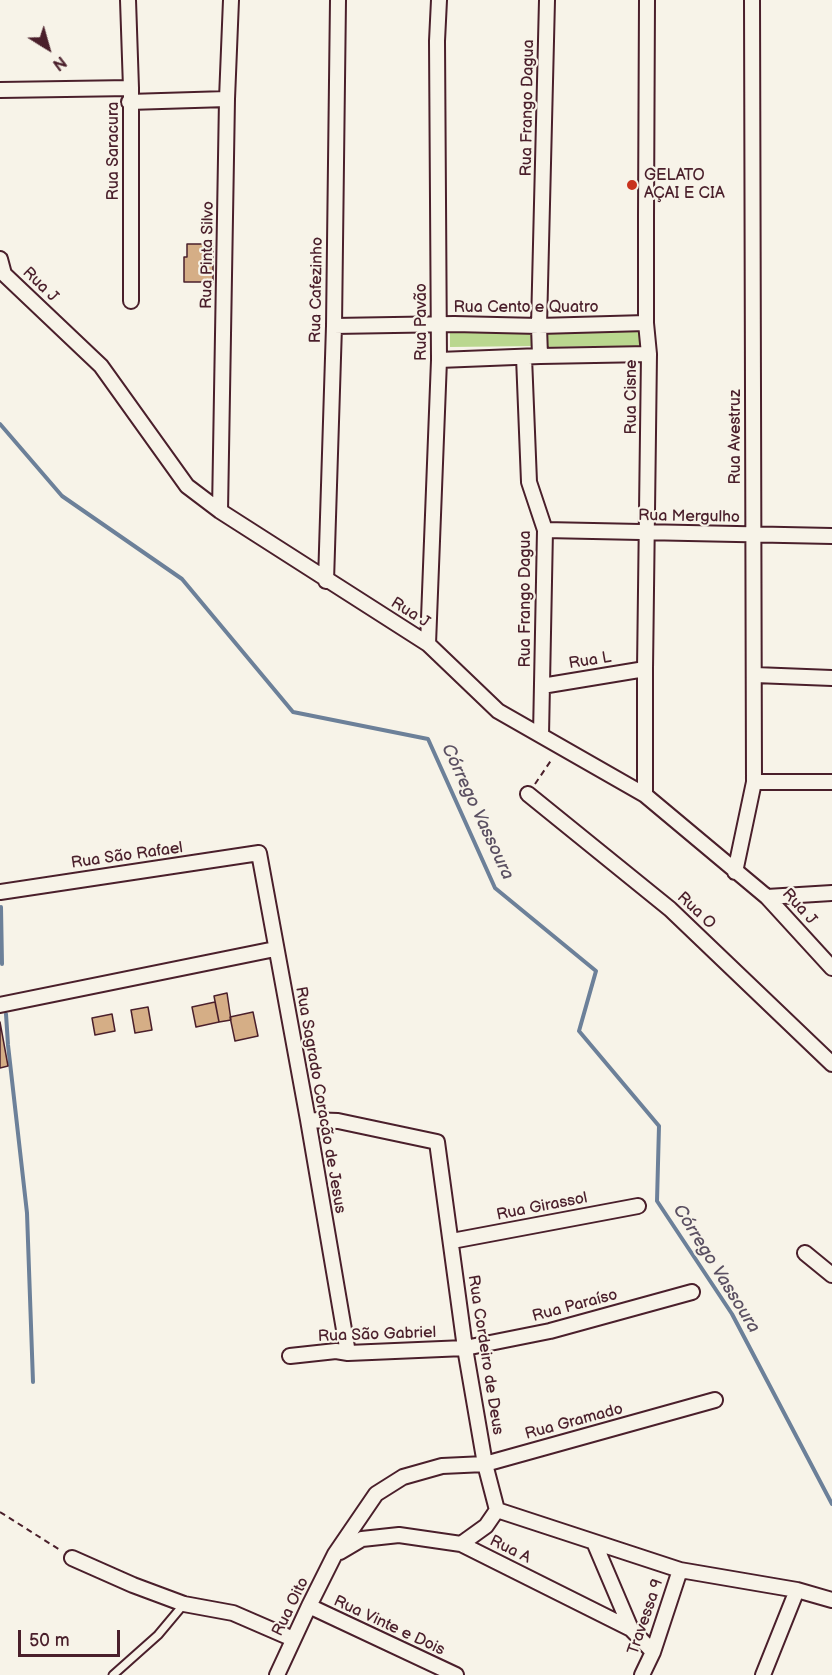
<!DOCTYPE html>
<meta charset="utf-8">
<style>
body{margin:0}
#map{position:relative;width:832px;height:1675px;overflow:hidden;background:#f7f3e8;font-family:"Balsamiq Sans",sans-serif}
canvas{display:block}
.north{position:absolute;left:18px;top:18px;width:60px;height:60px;-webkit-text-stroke:4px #f7f3e8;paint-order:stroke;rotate:143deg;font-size:16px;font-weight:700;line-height:24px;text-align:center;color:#4a1f2b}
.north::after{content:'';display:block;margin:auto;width:21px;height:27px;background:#4a1f2b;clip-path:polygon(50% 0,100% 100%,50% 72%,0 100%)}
.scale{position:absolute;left:18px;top:1630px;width:102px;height:27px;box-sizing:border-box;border:3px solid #4a1f2b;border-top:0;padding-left:8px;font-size:18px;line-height:21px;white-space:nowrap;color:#4a1f2b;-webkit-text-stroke:4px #f7f3e8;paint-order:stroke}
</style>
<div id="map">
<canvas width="832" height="1675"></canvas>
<div class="north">N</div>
<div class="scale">50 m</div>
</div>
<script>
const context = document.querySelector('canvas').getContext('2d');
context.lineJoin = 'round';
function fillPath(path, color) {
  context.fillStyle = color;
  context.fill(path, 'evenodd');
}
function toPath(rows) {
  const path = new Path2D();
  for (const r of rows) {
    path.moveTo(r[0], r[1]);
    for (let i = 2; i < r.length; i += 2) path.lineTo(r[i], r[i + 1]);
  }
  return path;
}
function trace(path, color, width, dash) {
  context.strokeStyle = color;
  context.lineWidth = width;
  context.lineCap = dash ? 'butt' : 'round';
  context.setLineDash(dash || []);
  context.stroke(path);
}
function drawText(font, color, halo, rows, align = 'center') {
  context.font = font + ' "Balsamiq Sans",sans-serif';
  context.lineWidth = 4.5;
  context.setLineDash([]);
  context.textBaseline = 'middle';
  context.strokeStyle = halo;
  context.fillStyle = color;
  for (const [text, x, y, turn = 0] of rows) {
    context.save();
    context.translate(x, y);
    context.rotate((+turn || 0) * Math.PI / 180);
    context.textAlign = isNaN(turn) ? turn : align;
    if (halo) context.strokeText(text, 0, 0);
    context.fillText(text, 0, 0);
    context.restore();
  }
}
const green = toPath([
 [536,330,536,346,450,347,450,331],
 [642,330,642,346,542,347,542,331]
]);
const stream = toPath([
 [0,424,62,496,182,579,293,712,428,739,495,888,596,971,579,1031,659,1126,657,1201,732,1314,832,1504],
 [1,907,2,964],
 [6,1014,8,1045,27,1213,33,1382]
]);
const building = toPath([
 [187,244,213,244,213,282,184,282,184,257,187,257,187,244],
 [227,993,231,1020,219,1022,214,996,227,993],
 [215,1002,219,1022,196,1027,192,1007,215,1002],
 [148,1007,152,1030,135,1033,131,1010,148,1007],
 [253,1012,258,1036,235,1041,230,1017,253,1012],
 [112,1014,115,1031,95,1035,92,1018,112,1014],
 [0,1022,8,1066,0,1068,0,1022]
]);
const path = toPath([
 [535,784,552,759],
 [0,1512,60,1550]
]);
const lane = toPath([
 [113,1675,158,1635,184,1604]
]);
const street = toPath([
 [128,0,131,88,131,301],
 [0,90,131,88],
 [129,102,227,99],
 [0,259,4,274,101,366,187,486,220,511,428,644,498,711,645,795,767,897,832,968],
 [334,326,454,324,539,326,646,323],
 [540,356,539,326,547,0],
 [524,357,529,482,545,530,541,735],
 [439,360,540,356,649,354],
 [220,511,227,99,231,0],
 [545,530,832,536],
 [326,581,334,326,338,0],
 [428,644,439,360,437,41,439,0],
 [755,675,832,678],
 [542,686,645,669],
 [754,782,832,782],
 [528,794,670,909,832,1064],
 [645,795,645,669,649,354,646,323,646,217,647,0],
 [735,872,754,782,752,0],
 [0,892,259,853,308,1120,348,1353],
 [767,897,832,893],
 [0,1005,275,949],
 [308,1120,338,1121,437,1142,465,1348,485,1464,497,1510,680,1570,797,1590,832,1600],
 [452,1241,638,1206],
 [805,1253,832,1275],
 [290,1356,336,1351,348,1353,465,1348,550,1331,692,1292],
 [594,1542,631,1629],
 [461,1544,486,1526,497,1510],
 [340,1552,362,1539,399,1535,461,1544,631,1629,653,1652],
 [72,1558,133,1585,184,1604,233,1613,293,1639],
 [309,1606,456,1675],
 [277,1675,309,1606,335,1554,376,1494,403,1477,442,1466,485,1464,715,1400],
 [642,1675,653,1652,680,1570],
 [763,1675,797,1590]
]);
const markers = [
 [632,185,6,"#c8321e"]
];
const streetNames = [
 ["Rua Frango Dagua",528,108,-89],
 ["Rua Saracura",114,151,-90],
 ["Rua Pinta Silvo",208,255,-89],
 ["Rua J",40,285,44],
 ["Rua Cafezinho",317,290,-89],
 ["Rua Cento e Quatro",526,308],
 ["Rua Pavão",422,322,-90],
 ["Rua Cisne",632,397,-90],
 ["Rua Avestruz",736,437,-90],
 ["Rua Mergulho",689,517,1],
 ["Rua Frango Dagua",526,599,-90],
 ["Rua J",410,613,32],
 ["Rua L",590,661,-9],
 ["Rua São Rafael",127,856,-8],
 ["Rua J",799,907,48],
 ["Rua O",696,911,43],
 ["Rua Sagrado Coracão de Jesus",320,1100,80],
 ["Rua Girassol",542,1207,-11],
 ["Rua Paraíso",575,1306,-15],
 ["Rua São Gabriel",377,1335,-2],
 ["Rua Cordeiro de Deus",485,1355,81],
 ["Rua Gramado",574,1422,-15],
 ["Rua A",510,1550,26],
 ["Rua Oito",291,1607,-64],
 ["Travessa 9",646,1617,-71],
 ["Rua Vinte e Dois",389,1626,25]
];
const poiNames = [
 ["GELATO",644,176],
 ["AÇAI E CIA",644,194]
];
const waterNames = [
 ["Córrego Vassoura",477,812,65],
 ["Córrego Vassoura",716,1269,58]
];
fillPath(green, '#bad78f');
trace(stream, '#6c8099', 4);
fillPath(building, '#d5ae86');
trace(building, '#4a1f2b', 1.5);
trace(lane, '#4a1f2b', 11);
trace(street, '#4a1f2b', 18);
trace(path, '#4a1f2b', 2, [6, 4.5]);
trace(lane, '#f7f3e8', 7);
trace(street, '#f7f3e8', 14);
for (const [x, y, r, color] of markers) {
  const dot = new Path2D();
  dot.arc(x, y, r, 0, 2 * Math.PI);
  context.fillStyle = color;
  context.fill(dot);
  trace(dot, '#f7f3e8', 2);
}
drawText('16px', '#4a1f2b', '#f7f3e8', streetNames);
drawText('16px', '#4a1f2b', '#f7f3e8', poiNames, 'left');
drawText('italic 18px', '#5b5062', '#f7f3e8', waterNames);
</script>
